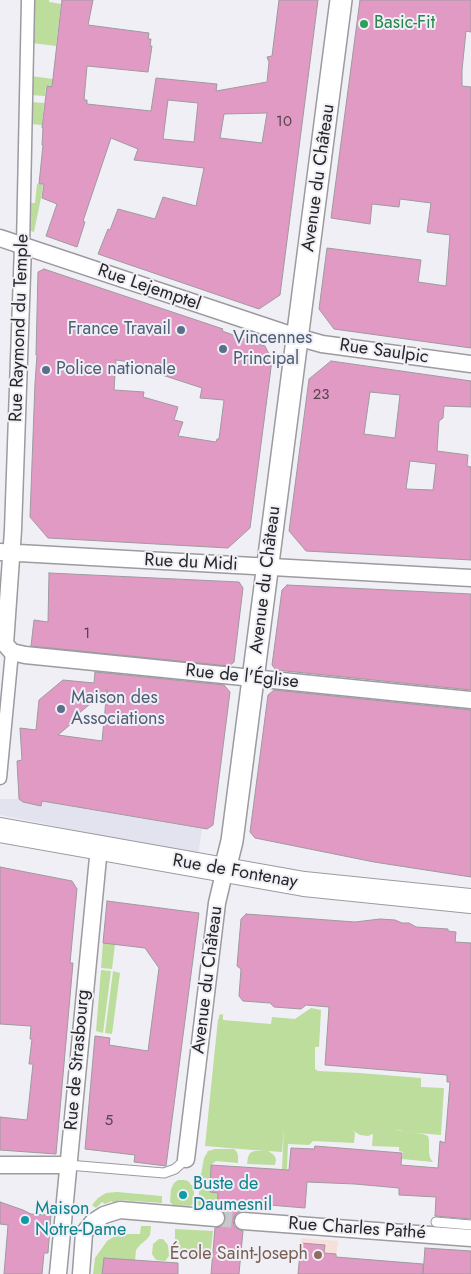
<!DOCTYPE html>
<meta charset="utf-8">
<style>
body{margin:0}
canvas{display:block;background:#efeff5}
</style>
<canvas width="471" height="1274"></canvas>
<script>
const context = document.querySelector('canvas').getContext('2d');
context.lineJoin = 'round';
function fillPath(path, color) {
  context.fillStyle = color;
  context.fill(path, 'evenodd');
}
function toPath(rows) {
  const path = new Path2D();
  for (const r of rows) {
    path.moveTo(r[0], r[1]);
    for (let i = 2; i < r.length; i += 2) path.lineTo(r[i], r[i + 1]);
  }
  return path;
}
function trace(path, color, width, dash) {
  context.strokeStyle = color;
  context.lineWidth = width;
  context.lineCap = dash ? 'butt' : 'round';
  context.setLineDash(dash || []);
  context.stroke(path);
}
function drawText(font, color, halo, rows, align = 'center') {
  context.font = font + ' Jost,sans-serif';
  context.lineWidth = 4;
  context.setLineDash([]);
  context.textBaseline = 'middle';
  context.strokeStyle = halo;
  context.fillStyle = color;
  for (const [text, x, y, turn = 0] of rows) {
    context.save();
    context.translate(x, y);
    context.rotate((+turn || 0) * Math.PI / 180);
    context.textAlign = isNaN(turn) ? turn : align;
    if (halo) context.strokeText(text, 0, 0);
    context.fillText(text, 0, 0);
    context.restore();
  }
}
const built = toPath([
 [0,799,19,799,23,802,42,801,86,809,202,829,198,855,0,815]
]);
const education = toPath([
 [301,1238,338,1241,334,1274,298,1274]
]);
const green = toPath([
 [35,0,49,0,49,2,61,4,56,46,32,43],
 [31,76,53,79,52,87,46,86,45,96,31,95],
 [31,102,44,103,42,125,30,124],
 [37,184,43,185,41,198,34,232,28,230,28,203,35,203],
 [103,943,115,944,112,969,101,968],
 [101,970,111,971,103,1033,96,1031],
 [113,971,120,973,112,1034,105,1033],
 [311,1008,321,1010,319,1047,315,1047,315,1069,318,1071,360,1073,421,1078,421,1087,444,1088,441,1135,406,1132,394,1129,400,1131,423,1134,428,1136,429,1140,429,1153,430,1158,433,1162,402,1159,403,1152,399,1151,399,1147,372,1146,373,1134,368,1136,360,1135,355,1132,353,1129,355,1133,354,1143,313,1141,309,1145,288,1144,287,1169,282,1169,284,1127,282,1152,268,1151,274,1155,276,1159,275,1165,247,1164,248,1157,250,1153,254,1151,265,1151,205,1146,218,1019,219,1019,219,1015,223,1014,223,1020,271,1024,272,1017,295,1019],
 [215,1149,234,1149,237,1152,238,1156,238,1163,216,1161,211,1165,210,1192,218,1193,217,1209,203,1208,200,1207,198,1204,200,1180,204,1158,208,1151],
 [178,1180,184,1180,188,1181,194,1188,194,1202,192,1205,189,1206,173,1205,170,1202,171,1189,174,1183],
 [117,1192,162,1196,162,1203,119,1200,118,1202,113,1203,112,1201,105,1204,102,1202,96,1208,92,1205,98,1198,106,1193],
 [141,1226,151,1226,150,1235,147,1239,140,1245,136,1250,135,1261,104,1258,102,1274,93,1274,95,1258,107,1241,115,1236,122,1234,140,1234],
 [175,1229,213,1231,210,1259,194,1258,181,1252,178,1249,175,1241],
 [159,1239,163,1239,168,1245,169,1256,165,1261,156,1260,152,1254,153,1244]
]);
const building = toPath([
 [62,0,93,0,88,25,149,33,148,39,151,39,150,46,152,46,148,72,87,66,84,100,87,100,87,104,151,111,156,78,217,84,216,91,267,82,269,62,267,57,272,56,279,0,318,0,280,295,259,309,98,254,108,229,110,230,118,209,155,219,163,197,196,206,204,168,134,160,138,149,111,138,83,221,85,222,77,247,46,236,57,204,42,198,44,184,39,184,43,145,42,145,43,128,42,128,47,86,52,87,62,0],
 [168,100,198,103,194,142,163,139,168,100],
 [267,113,262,143,220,138,224,114,267,113],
 [360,0,471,0,471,32,466,31,462,70,462,86,471,87,471,348,334,329,319,309,327,248,421,260,418,282,446,286,450,235,427,232,431,203,400,199,399,207,372,204,370,224,331,218,360,0],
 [44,269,223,329,222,331,265,346,272,360,250,528,228,548,48,538,30,517,35,383,37,355,36,355,38,272,44,269],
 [116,360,155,366,153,372,202,388,200,398,224,400,219,439,217,439,216,442,178,436,183,422,174,420,178,407,143,397,144,392,114,390,116,360],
 [331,361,471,381,471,407,444,406,443,418,439,421,437,451,468,455,467,466,471,467,471,560,306,551,289,531,309,379,331,361],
 [370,392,400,395,395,438,364,434,370,392],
 [410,461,436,464,433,490,406,489,410,461],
 [49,573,239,582,243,588,234,662,229,666,31,646,34,620,48,622,49,573],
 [287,585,471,594,471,690,276,670,272,665,282,590,287,585],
 [95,672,224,685,230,692,213,825,207,829,42,801,41,806,23,802,19,799,17,761,22,760,20,728,36,730,39,700,63,680,94,683,95,672],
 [107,690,102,741,58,735,78,718,78,714,107,690],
 [274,690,471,710,471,877,374,862,255,838,250,832,268,695,274,690],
 [0,867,72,881,77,889,70,963,73,963,56,1154,0,1150,0,1117,27,1120,33,1064,29,1064,32,1039,30,1039,31,1026,0,1024,0,867],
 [107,901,199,913,166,1166,134,1162,135,1155,85,1149,95,1036,110,1038,109,1045,148,1051,159,968,145,948,103,943,107,901],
 [246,914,355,922,380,919,395,920,402,923,409,923,416,927,448,929,448,931,456,932,455,942,471,943,471,1219,435,1216,436,1197,399,1195,399,1188,355,1184,307,1182,305,1208,245,1203,244,1211,238,1212,235,1215,233,1220,234,1226,238,1229,243,1231,239,1274,211,1274,215,1228,220,1227,224,1224,226,1218,225,1214,222,1210,217,1208,218,1193,210,1192,211,1165,289,1170,291,1148,314,1149,315,1146,402,1153,401,1165,438,1168,440,1141,445,1143,450,1082,447,1082,447,1075,325,1065,329,1007,306,1005,301,1009,274,1007,270,1003,243,1001,239,996,241,969,237,966,241,919,246,914],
 [0,1202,23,1210,31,1214,51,1215,48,1253,44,1253,42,1274,4,1274,8,1225,0,1224,0,1202],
 [301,1243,325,1245,324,1253,336,1254,336,1257,423,1264,423,1274,298,1274,301,1243],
 [425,1248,471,1251,471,1274,423,1274,425,1248],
 [104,1258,178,1263,178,1274,102,1274,104,1258]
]);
const minorTunnel = toPath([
 [216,1218,243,1221]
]);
const service = toPath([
 [68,1165,164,1173,175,1169,186,1159],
 [436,1222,471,1225]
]);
const pedestrian = toPath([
 [23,246,28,0],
 [0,778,12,652]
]);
const minor = toPath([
 [0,238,297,337,322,344,471,364],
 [23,246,13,530,5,644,12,652,25,655,471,700],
 [0,552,471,578],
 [186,1159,217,903,225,869],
 [0,1165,68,1165],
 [243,1221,471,1238],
 [58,1274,99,847],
 [81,1274,84,1233,93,1222,104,1215,120,1210,216,1218]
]);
const tertiary = toPath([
 [225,869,232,841,341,0]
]);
const secondary = toPath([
 [0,830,304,884,471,901]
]);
const markers = [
 [364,24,5,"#2e9e5b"],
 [181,330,5,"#5c6f8a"],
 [223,349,5,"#5c6f8a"],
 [46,370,5,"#5c6f8a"],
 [61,709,5,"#5c6f8a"],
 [183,1195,5,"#0f9aa8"],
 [25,1220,5,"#0f9aa8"],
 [318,1255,5,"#8d6e63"]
];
const numberNames = [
 ["10",284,122],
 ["23",321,395],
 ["1",87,634],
 ["5",109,1121]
];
const leisureNames = [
 ["Basic-Fit",374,24]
];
const streetNames = [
 ["Avenue du Château",319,178,-82],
 ["Rue Lejemptel",149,288,19],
 ["Rue Raymond du Temple",20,328,-88],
 ["Rue Saulpic",384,352,8],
 ["Rue du Midi",191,563,3],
 ["Avenue du Château",266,580,-83],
 ["Rue de l'Église",242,677,6],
 ["Rue de Fontenay",235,872,10],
 ["Avenue du Château",208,980,-83],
 ["Rue de Strasbourg",78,1060,-85],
 ["Rue Charles Pathé",357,1229,4]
];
const serviceNames = [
 ["France Travail",171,330,"right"],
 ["Vincennes",233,339],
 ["Principal",233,360],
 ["Police nationale",56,370],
 ["Maison des",71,699],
 ["Associations",71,720]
];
const cultureNames = [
 ["Buste de",193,1185],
 ["Daumesnil",193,1206],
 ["Maison",35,1210],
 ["Notre-Dame",35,1231]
];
const educationNames = [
 ["École Saint-Joseph",308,1255]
];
fillPath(built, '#e3e2ef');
fillPath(education, '#f9dfd9');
fillPath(green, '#bddd9c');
fillPath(building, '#e19ac4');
trace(building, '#9f9a9d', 1);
trace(minorTunnel, '#c7c7cc', 16, [16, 8]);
trace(service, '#9b9ba0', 11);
trace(pedestrian, '#9b9ba0', 15);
trace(minor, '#9b9ba0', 19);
trace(tertiary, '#9b9ba0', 24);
trace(secondary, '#9b9ba0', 26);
trace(service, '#fff', 9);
trace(pedestrian, '#fff', 12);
trace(minor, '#fff', 16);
trace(tertiary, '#fff', 21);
trace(secondary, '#fff', 24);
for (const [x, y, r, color] of markers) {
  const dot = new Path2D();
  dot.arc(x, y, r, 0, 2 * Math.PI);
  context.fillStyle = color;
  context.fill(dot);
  trace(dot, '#efeff5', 2);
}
drawText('15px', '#55434f', null, numberNames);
drawText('18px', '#27864d', '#efeff5', leisureNames, 'left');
drawText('18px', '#262628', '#efeff5', streetNames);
drawText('18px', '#4e5e75', '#efeff5', serviceNames, 'left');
drawText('18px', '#0d838f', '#efeff5', cultureNames, 'left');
drawText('18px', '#785e54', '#efeff5', educationNames, 'right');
</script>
